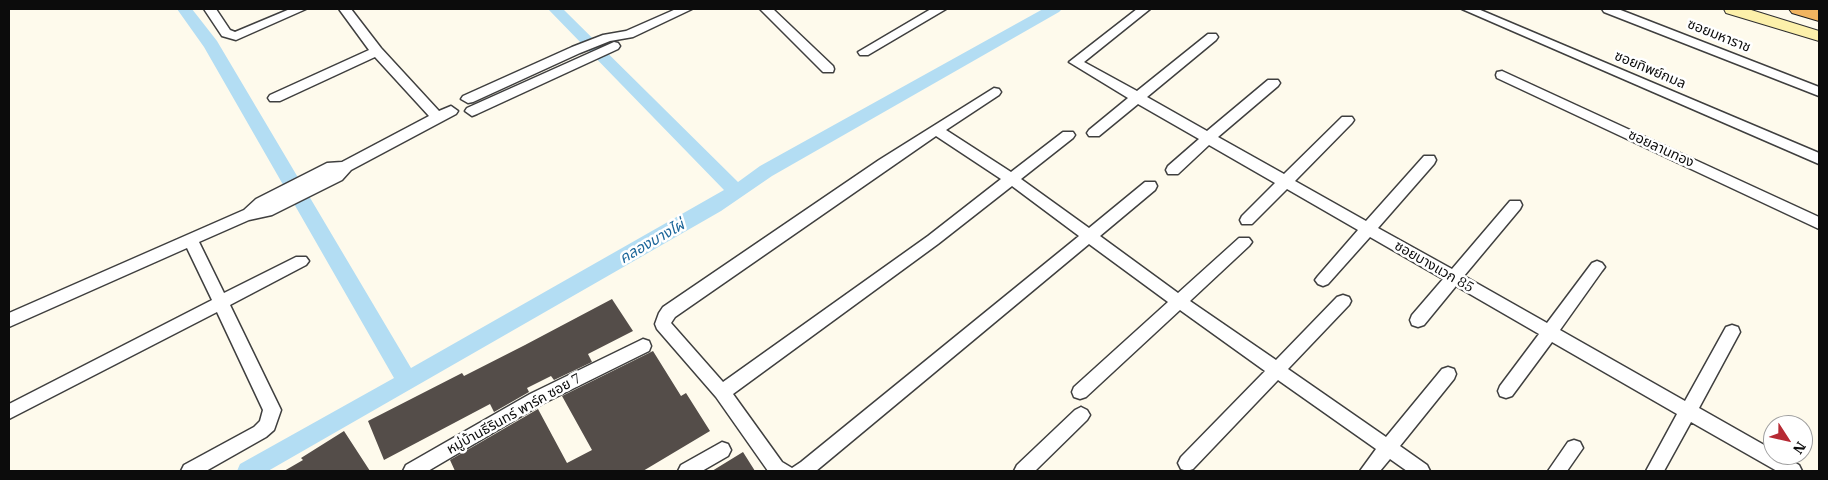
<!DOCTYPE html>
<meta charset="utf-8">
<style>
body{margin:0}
#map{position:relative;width:1828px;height:480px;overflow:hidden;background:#fefaec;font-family:"IBM Plex Serif",serif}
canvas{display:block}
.frame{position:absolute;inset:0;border:10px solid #0c0c0c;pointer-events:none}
.north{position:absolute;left:1763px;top:415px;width:50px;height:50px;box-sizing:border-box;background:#fff;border:1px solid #9e9e9e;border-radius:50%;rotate:125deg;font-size:14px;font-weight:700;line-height:20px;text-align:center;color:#0c0c0c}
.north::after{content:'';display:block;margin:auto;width:18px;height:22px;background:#b62a34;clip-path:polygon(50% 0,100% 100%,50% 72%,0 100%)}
</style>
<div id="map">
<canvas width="1828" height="480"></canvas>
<div class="frame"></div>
<div class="north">N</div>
</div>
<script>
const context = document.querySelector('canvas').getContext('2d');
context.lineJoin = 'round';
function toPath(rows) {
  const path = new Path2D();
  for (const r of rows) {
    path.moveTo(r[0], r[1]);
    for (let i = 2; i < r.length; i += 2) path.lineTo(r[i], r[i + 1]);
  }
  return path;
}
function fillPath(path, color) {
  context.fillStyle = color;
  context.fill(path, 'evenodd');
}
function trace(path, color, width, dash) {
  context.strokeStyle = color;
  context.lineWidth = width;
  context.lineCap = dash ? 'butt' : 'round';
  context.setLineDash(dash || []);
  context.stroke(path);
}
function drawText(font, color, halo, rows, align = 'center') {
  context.font = font + ' "IBM Plex Serif","Noto Sans Thai",serif';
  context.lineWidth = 5;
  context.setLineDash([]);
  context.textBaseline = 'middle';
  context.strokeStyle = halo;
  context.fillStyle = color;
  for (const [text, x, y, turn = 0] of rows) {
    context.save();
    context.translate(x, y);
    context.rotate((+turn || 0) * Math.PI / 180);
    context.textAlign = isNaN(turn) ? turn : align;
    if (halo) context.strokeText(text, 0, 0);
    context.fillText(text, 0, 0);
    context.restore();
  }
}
const canal = toPath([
 [177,9,192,9,217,41,411,368,724,190,548,9,563,9,738,182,760,166,1043,9,1062,9,1059,12,772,176,721,211,268,471,237,471,240,464,394,378,204,47,177,9]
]);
const building = toPath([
 [612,299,633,331,588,354,592,362,554,380,551,376,527,388,529,392,494,412,490,404,384,460,368,421,462,373,464,376,525,345],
 [653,351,681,396,686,393,710,431,643,471,455,471,450,460,538,409,567,463,592,450,562,396],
 [344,431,370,471,284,471,303,460,301,458],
 [743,452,755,471,712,471]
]);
const minor = toPath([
 [204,9,216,9,230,30,235,32,290,9,306,9,236,40,222,36,204,9],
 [339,9,351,9,381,48,439,111,451,106,458,111,456,114,351,170,342,180,272,215,249,220,199,242,224,293,296,257,306,257,309,261,306,265,230,305,281,410,274,430,266,437,206,471,181,471,184,465,254,427,260,421,263,410,217,312,9,419,9,404,212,300,187,248,9,327,9,313,244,210,256,199,327,163,342,162,429,116,375,57,280,101,270,101,268,98,270,95,369,50,339,9],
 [676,9,692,9,633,37,610,41,580,53,473,102,468,103,461,99,463,96,572,47,603,35,626,31,676,9],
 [760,9,773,9,833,66,834,69,833,72,823,72,760,9],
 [931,9,946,9,868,55,860,55,858,52,931,9],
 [1137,9,1150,9,1084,62,1137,91,1208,34,1216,34,1218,37,1216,40,1147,97,1207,131,1268,80,1278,80,1280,83,1278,86,1218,137,1284,174,1342,117,1352,117,1354,120,1352,123,1295,181,1366,221,1424,156,1434,156,1436,160,1434,164,1378,228,1452,269,1510,201,1520,201,1522,205,1520,209,1464,276,1547,323,1592,263,1597,261,1602,263,1605,267,1602,271,1560,330,1685,401,1726,327,1732,325,1738,327,1740,332,1699,408,1773,450,1773,455,1781,455,1799,465,1802,471,1777,471,1691,422,1664,471,1646,471,1677,414,1552,342,1512,396,1506,398,1500,396,1498,391,1500,386,1539,334,1456,286,1424,325,1418,327,1412,325,1410,320,1412,315,1443,279,1370,237,1328,284,1323,286,1318,284,1315,280,1318,276,1358,230,1287,189,1252,224,1242,224,1240,220,1242,216,1275,183,1209,145,1178,174,1168,174,1166,170,1168,166,1199,139,1138,104,1099,136,1089,136,1087,133,1089,130,1128,98,1069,62,1137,9],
 [1462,9,1478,9,1819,153,1819,164,1462,9],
 [1602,9,1618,9,1819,87,1819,96,1604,12,1602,9],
 [614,42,618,43,620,46,618,49,477,114,472,116,465,111,467,108,614,42],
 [1502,71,1819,217,1819,229,1497,78,1496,75,1497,72,1502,71],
 [994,88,999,89,1001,92,999,95,946,130,1011,172,1063,132,1073,132,1075,135,1073,138,1021,179,1089,228,1145,182,1155,182,1157,186,1155,190,1100,236,1178,293,1239,238,1249,238,1252,242,1249,246,1190,301,1276,360,1337,297,1343,295,1349,297,1351,301,1349,305,1288,369,1386,437,1442,369,1448,367,1454,369,1456,374,1454,379,1400,446,1427,465,1430,471,1407,471,1390,459,1380,471,1360,471,1376,449,1278,380,1193,469,1187,471,1181,469,1178,463,1181,457,1265,371,1180,310,1086,397,1080,399,1074,397,1072,392,1074,387,1168,302,1089,244,816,471,768,471,716,397,657,329,655,324,659,313,663,307,879,160,994,88],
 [936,136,1001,179,928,236,723,382,671,323,675,317,936,136],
 [1012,186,1079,236,801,462,792,468,782,462,733,394,938,244,1012,186],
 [643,339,649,341,651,346,649,351,542,404,428,471,403,471,406,465,530,394,643,339],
 [1081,407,1087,410,1090,415,1087,420,1035,471,1014,471,1017,465,1075,410,1081,407],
 [1574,440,1580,442,1583,448,1567,471,1548,471,1568,442,1574,440],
 [722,442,728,444,731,450,728,456,702,471,678,471,681,465,722,442]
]);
const secondary = toPath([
 [1724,9,1748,9,1819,31,1819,41,1726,13,1724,9]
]);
const trunk = toPath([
 [1789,9,1819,9,1819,21,1792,13,1789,9]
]);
const streetNames = [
 ["ซอยมหาราช",1719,36,22],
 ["ซอยทิพย์กมล",1650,70,23],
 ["ซอยลานทอง",1661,149,25],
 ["ซอยบางแวก 85",1434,267,30],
 ["หมู่บ้านธีรินทร์ พาร์ค ซอย 7",514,414,-29]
];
const waterNames = [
 ["คลองบางไผ่",652,242,-30]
];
fillPath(canal, '#b3ddf3');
fillPath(building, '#544d49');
trace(minor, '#3f3f3f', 3);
trace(secondary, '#2e2e2e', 2);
trace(trunk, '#1d1d1d', 2);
fillPath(minor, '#fff');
fillPath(secondary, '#fcf0aa');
fillPath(trunk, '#f1b460');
drawText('14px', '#0c0c0c', '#fff', streetNames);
drawText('italic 15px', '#1b6599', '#fff', waterNames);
</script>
